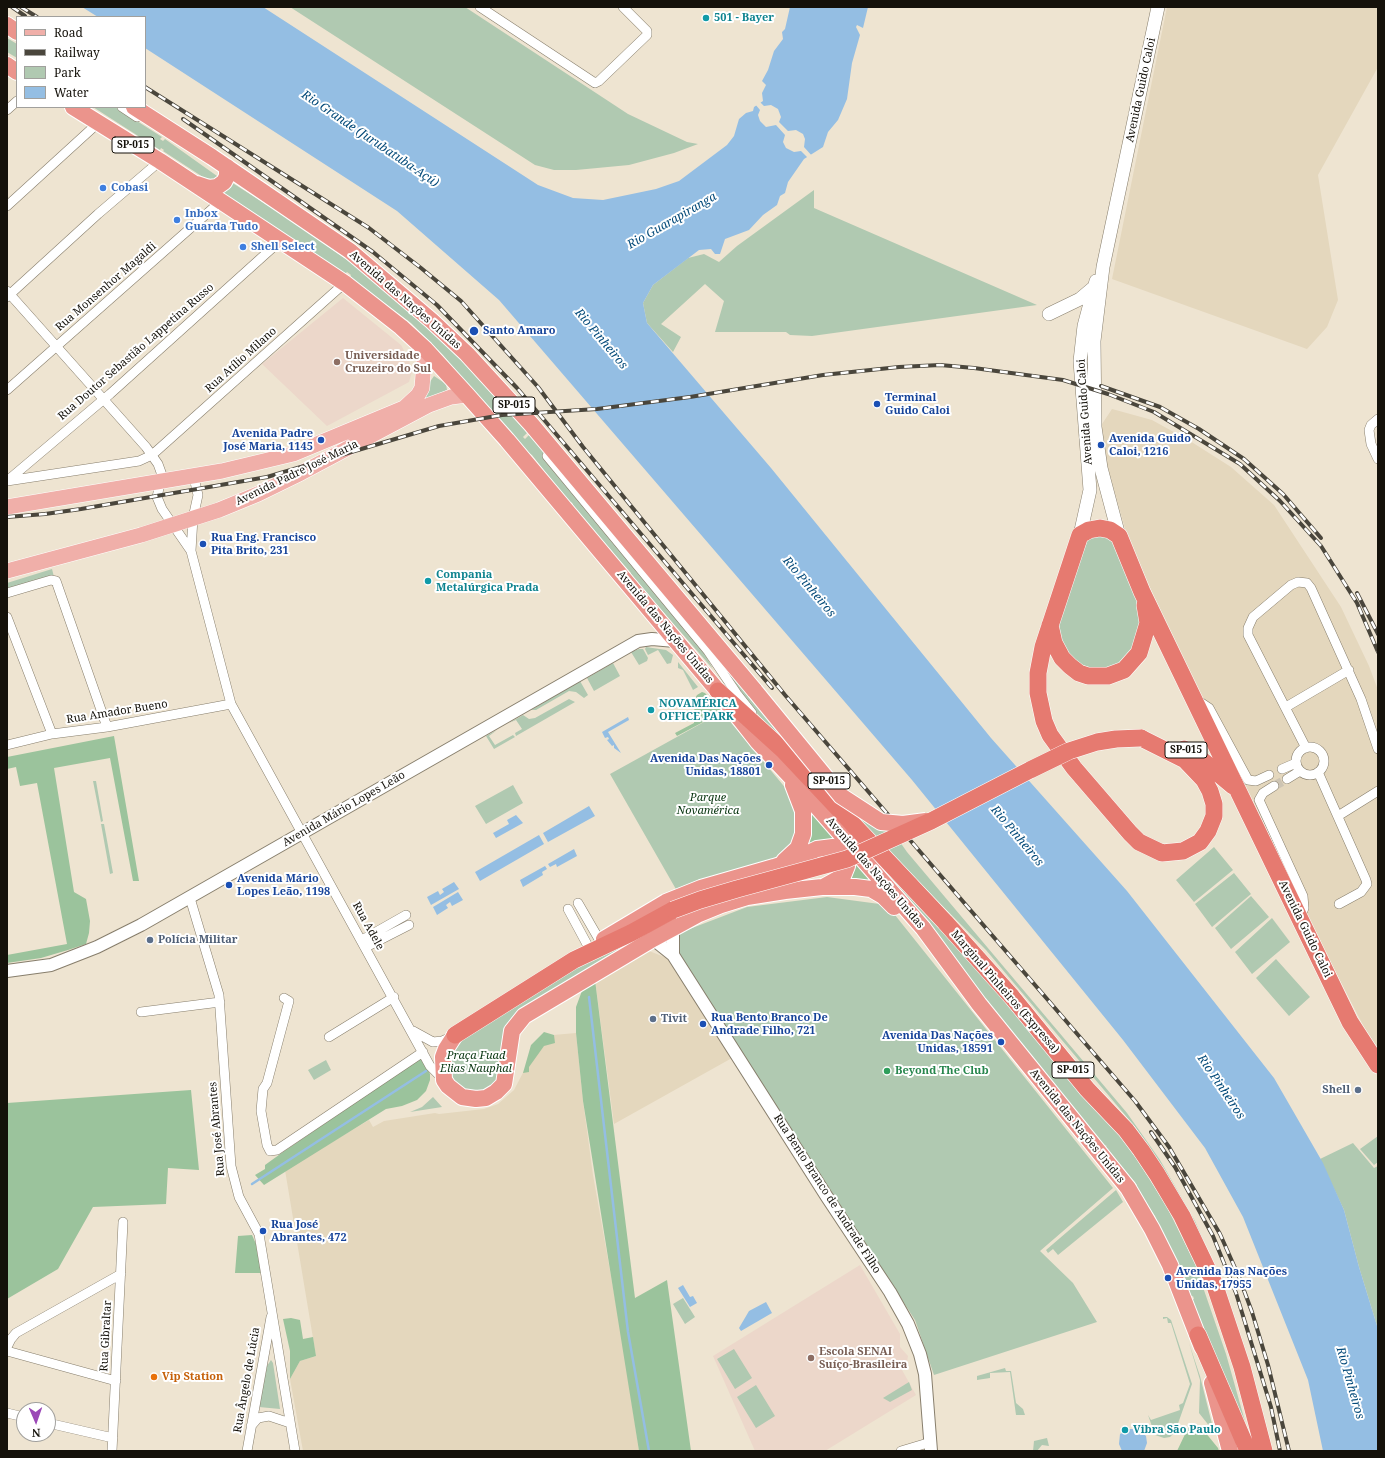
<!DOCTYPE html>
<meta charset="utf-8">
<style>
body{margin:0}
#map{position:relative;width:1385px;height:1458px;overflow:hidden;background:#eee4d1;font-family:"Noto Serif",serif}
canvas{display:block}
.frame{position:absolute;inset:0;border:8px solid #14110a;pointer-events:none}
.legend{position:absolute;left:16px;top:16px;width:130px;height:92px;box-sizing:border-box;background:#fff;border:1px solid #a1a09d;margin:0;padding:5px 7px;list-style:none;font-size:12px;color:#14110a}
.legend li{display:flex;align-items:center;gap:8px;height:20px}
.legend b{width:20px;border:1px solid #a1a09d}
.north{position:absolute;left:16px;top:1402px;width:40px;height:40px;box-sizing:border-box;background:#fff;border:1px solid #a1a09d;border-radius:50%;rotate:178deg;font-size:11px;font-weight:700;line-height:16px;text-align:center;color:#14110a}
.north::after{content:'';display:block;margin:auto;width:14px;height:18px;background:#9b48b7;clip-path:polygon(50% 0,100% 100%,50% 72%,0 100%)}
</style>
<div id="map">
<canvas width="1385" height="1458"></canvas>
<div class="frame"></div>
<ul class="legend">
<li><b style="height:5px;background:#f0afa9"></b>Road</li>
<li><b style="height:5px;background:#4a463c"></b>Railway</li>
<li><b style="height:11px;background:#b0c9b1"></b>Park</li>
<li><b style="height:11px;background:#94bee3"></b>Water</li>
</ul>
<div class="north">N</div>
</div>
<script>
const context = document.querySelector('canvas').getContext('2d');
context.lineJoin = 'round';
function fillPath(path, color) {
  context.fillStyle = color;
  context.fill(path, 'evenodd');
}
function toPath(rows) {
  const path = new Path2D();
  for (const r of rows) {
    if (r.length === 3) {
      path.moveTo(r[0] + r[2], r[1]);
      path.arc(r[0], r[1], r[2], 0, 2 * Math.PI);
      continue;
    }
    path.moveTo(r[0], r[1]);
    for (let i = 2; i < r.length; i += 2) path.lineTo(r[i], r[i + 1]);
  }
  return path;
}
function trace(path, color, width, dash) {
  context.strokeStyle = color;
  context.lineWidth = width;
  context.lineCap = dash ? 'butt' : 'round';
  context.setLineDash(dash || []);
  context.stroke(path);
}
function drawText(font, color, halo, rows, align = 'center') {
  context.font = font + ' "Noto Serif",serif';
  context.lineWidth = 4;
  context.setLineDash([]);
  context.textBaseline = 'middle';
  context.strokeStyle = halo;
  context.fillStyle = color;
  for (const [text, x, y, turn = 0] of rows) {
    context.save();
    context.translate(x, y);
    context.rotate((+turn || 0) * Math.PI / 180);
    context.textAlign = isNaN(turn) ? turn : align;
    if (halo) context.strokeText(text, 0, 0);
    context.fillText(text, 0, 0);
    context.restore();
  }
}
const built = toPath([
 [1167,7,1378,7,1378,67,1318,175,1338,300,1327,327,1307,349,1112,279],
 [1112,409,1152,420,1190,441,1231,467,1274,505,1341,607,1369,666,1378,690,1378,1048,1364,1027,1243,793,1128,539,1107,465,1100,427],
 [644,949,667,958,732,1058,614,1124,595,980],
 [576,1033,583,1101,593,1175,622,1338,639,1451,303,1451,290,1379,300,1361,316,1356,285,1170,369,1120,373,1127,384,1121,435,1113,439,1114,484,1109,498,1104,514,1090,527,1065,553,1035]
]);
const education = toPath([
 [343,298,401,345,409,360,412,372,409,382,327,426,262,364],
 [860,1265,900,1334,900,1347,908,1356,907,1362,902,1370,916,1395,825,1451,755,1451,713,1356]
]);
const green = toPath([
 [290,7,465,7,628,114,687,142,698,144,674,153,629,165,576,170,554,170,535,165],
 [7,38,17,44,17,58,7,52],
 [93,107,115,107,162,137,160,139,163,141,165,139,217,176,218,179,209,181,163,151,164,150,161,148,160,150],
 [231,182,286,217,357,267,427,327,462,361,527,433,523,437,525,439,529,435,579,495,706,656,713,669,630,574,631,573,572,506,573,504,571,502,569,503,532,455,521,448,443,355,411,323,350,277,351,275,347,272,345,274,222,194],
 [814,190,814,208,1037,305,812,336,790,335,786,332,715,332,724,301,705,284,661,324,681,337,673,352,647,323,643,303,653,285,688,258,704,254,719,262,737,246],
 [434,376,446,384,447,390,413,406],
 [1111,535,1140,607,1142,623,1135,650,1116,666,1104,668,1091,668,1080,664,1071,657,1060,637,1059,624,1061,608,1089,537],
 [52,569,54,577,7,592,7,583],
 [705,638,857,816,871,825,893,832,907,852,1127,1113,1160,1160,1195,1221,1226,1292,1249,1361,1164,1170,1136,1128,986,950,855,817,752,708],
 [646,647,666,650,673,655,671,663,667,664,658,650,648,655,645,649],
 [639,649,643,649,648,658,647,661,639,665,631,652],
 [678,662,698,687,693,690,683,670,678,668],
 [613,663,620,676,594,691,587,678],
 [580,681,588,695,584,698,576,692,569,691,536,710,531,710],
 [569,699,575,702,516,736,515,733,522,729,516,720,509,723,523,715,529,719,535,718],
 [722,712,793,797,799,831,786,855,677,891,610,774],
 [497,730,489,736,495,745,513,735,515,737,494,749,486,736],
 [781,759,913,894,1119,1134,1130,1149,1166,1205,1195,1264,1226,1354,1248,1432,1222,1377,1192,1300,1194,1299,1193,1296,1191,1297,1155,1216,1136,1188,1137,1185,1105,1147,1107,1146,1104,1145,1061,1093,988,1003,989,1002,984,999],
 [93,781,96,781,103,821,101,822],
 [513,785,523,803,486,824,475,806],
 [101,824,104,824,113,873,110,874],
 [1214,847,1233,870,1194,902,1176,880],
 [1234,873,1251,894,1212,927,1195,904],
 [797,877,802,883,774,885,742,891,705,903,673,916,633,940,519,1013,512,1020,505,1035,502,1074,491,1087,480,1091,470,1091,457,1085,450,1075,447,1065,448,1056,452,1048,458,1040,546,985,672,914,723,895],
 [1251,896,1269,917,1231,949,1215,928],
 [827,897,887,905,1113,1188,1040,1251,1073,1283,1097,1322,934,1375,915,1320,678,955,679,933,747,907],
 [1272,918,1290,942,1252,974,1235,952],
 [1276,959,1310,997,1289,1016,1256,978],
 [326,1060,331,1070,314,1080,308,1070],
 [433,1097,442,1107,410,1112,422,1107],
 [1378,1136,1378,1162,1374,1165,1360,1149],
 [1353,1143,1374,1168,1378,1166,1378,1329,1359,1267,1344,1210,1320,1159],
 [1116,1190,1123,1202,1058,1255,1053,1249,1048,1253,1046,1250],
 [683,1298,695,1317,685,1324,673,1304],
 [1163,1317,1167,1317,1171,1320,1192,1384,1175,1432,1170,1437,1164,1438,1155,1435,1148,1415,1151,1420,1180,1410,1179,1405,1183,1403,1190,1384,1171,1323,1168,1323,1167,1318,1163,1319],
 [1189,1343,1200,1376,1214,1432,1199,1413,1200,1380],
 [734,1349,752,1378,735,1389,717,1359],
 [271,1360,273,1363,280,1409,259,1407,267,1366],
 [1005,1368,1006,1371,1011,1371,1016,1403,1023,1409,1025,1415,1016,1415,1010,1372,990,1373,990,1378,977,1380,977,1376],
 [909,1382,912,1390,890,1402,883,1398],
 [756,1385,775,1416,756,1428,737,1397],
 [1047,1438,1049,1446,1042,1445,1037,1451,1033,1451,1034,1441]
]);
const forest = toPath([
 [702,692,705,693,722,712,677,736,675,733,694,723,695,713,693,702,697,695],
 [114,736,139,881,133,881,110,758,54,768,74,892,86,899,90,921,89,933,86,944,68,950,41,958,7,963,7,955,67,944,37,783,20,786,16,767,7,769,7,757],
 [806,804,881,886,849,883,851,864,807,848],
 [595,980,635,1298,667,1280,691,1451,639,1451,583,1101,576,1033,576,1007,583,988],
 [544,1032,554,1035,555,1043,544,1046,529,1067,529,1072,523,1073,531,1045],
 [421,1058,430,1074,430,1080,426,1091,417,1100,402,1106,386,1109,264,1185,255,1175,265,1169,265,1165,283,1152],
 [191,1090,199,1170,168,1168,166,1204,93,1207,58,1269,7,1299,7,1103],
 [252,1235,256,1244,261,1273,235,1273,238,1236],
 [291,1318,300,1320,303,1339,313,1337,316,1356,300,1361,290,1379,290,1351,283,1319],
 [1194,1424,1205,1432,1218,1448,1219,1451,1177,1451,1188,1428]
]);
const water = toPath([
 [82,7,263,7,538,185,573,198,603,200,656,189,679,181,727,145,734,136,739,119,746,113,753,111,754,107,763,101,762,93,766,85,762,81,768,70,774,51,783,39,782,32,785,29,790,7,868,7,863,28,857,25,856,27,860,35,852,63,847,99,838,120,828,132,823,147,804,159,788,182,785,193,780,196,777,205,763,215,749,230,725,239,720,254,715,254,711,249,699,250,653,285,643,303,647,323,771,468,991,738,1127,891,1274,1078,1323,1163,1344,1210,1359,1267,1378,1329,1378,1451,1323,1451,1308,1380,1243,1217,1205,1148,1123,1040,912,780,499,300,397,211,145,48,145,17,98,17],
 [628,717,629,720,608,732,621,753,614,748,614,745,612,746,607,740,609,739,608,737,605,738,602,732],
 [589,806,595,816,548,842,543,833],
 [516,815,523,823,496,838,493,833,509,824,507,820],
 [539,835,544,844,480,881,475,872],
 [574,849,577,856,557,867,556,864,550,867,548,864],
 [545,866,547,869,542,872,543,875,523,887,520,880],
 [454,882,459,889,431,905,427,897,438,891,440,895,444,892,442,889],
 [458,892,463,900,452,906,450,902,446,905,448,908,437,915,433,907],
 [683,1285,690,1297,693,1296,697,1303,690,1307,678,1288],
 [766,1302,772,1313,741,1331,739,1328,749,1311],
 [1129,1429,1139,1429,1146,1436,1147,1443,1144,1451,1122,1451,1119,1444,1120,1434]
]);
const pier = toPath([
 [759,101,764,106,771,105,778,109,781,117,779,122,788,131,796,130,803,134,805,139,804,147,813,157,809,159,801,151,794,152,786,148,783,142,785,135,776,125,766,127,760,121,758,115,760,110,755,104]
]);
const stream = toPath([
 [589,997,628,1332,649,1451],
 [252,1184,426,1071]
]);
const minorTunnel = toPath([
 [1274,786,1287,779]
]);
const minor = toPath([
 [480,7,595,83,599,81,647,35,647,31,623,7],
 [122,107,137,117],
 [7,110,17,101],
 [7,206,98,123],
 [7,291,146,447,158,464,162,475,157,497,162,509,191,551,231,704,430,1066,443,1079],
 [7,297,98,214,160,161],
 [7,390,220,202],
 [1378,419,1371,425,1369,430,1371,444,1378,459],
 [547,456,708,651,737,694,752,713],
 [188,476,195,482,198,495,193,518,191,551],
 [7,481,139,461,152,455,338,289,346,284],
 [7,481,110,394,280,241],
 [7,593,51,580,56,581,107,727],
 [7,617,52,734],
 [1197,700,1209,708,1248,780,1256,781,1269,775],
 [1286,707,1349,670],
 [7,745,52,734,107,727,231,704],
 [1310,761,14],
 [1306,748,1248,635,1248,628,1253,617,1291,585,1298,582,1307,583,1311,588,1361,699,1378,749],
 [1282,769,1296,763],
 [1318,772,1366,880,1367,884,1361,892,1339,904],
 [1287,779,1300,771],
 [1274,786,1263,793,1259,800,1303,896,1304,908,1300,918],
 [1338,816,1378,791],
 [190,898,219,995,231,1166,239,1197,259,1234,295,1451],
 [578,903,600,941],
 [568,909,589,948],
 [362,940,406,915],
 [366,947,409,925],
 [284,998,289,1001,267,1083,263,1089,261,1111,267,1145,270,1151,277,1150,423,1052],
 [141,1012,220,1002],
 [413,1031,433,1042,442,1041,453,1036],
 [329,1037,394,997],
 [7,1347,11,1339,16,1333,121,1274],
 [7,1351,116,1381],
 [7,1413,24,1417],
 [48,1423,113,1438],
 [251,1426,258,1418,269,1416,290,1423],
 [112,1451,123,1222],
 [247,1451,271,1317],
 [901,1451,931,1442]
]);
const tertiary = toPath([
 [673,928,673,955],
 [653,939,673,955,827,1197,890,1292,908,1324,920,1354,925,1374,931,1451],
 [7,971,51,965,97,947,141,925,638,641,652,639,675,641]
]);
const secondary = toPath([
 [1049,314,1080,299,1093,288],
 [1080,535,1090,490,1080,361,1084,326,1096,281],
 [1119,536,1101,468,1095,427,1094,341,1103,267,1158,7]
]);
const primary = toPath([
 [7,507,222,471,293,454,404,408,418,395,422,388,425,349],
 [7,571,141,535,219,510,258,494,301,473,429,405,451,397,467,395]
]);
const trunk = toPath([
 [7,25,17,32],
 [7,65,17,72],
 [73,107,160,161,346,284,401,327,425,349,467,395,507,440,718,691,758,742,790,776,923,928,979,1004,1128,1188,1152,1229,1170,1265,1202,1347],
 [134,107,212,157,350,251,432,321,467,354,531,424,755,691],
 [197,184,209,188,217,187,224,182,227,176,227,167],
 [784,861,798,848,803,834,803,811,793,785],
 [604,939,666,902,701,888,774,867,792,861,817,849,833,847,843,853,847,861,847,866,843,876,825,886],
 [455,1035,446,1049,443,1057,444,1080,448,1086,462,1097,476,1099,486,1098,496,1092,504,1084,512,1031,524,1016,653,939,699,914,721,905,747,897,785,891,822,887,855,887,871,889,883,896,894,907],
 [1212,1383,1230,1451]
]);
const motorway = toPath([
 [1050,625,1054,643,1062,658,1070,666,1079,673,1088,676,1108,676,1124,670,1139,653,1148,623,1145,605],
 [718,691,783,750,945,922,1012,997,1087,1089,1126,1130,1141,1150,1157,1174,1182,1216,1214,1283,1242,1367,1264,1451],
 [1141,738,1185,760,1204,780,1210,791,1214,804,1214,816,1208,831,1200,842,1183,851,1162,853,1139,842,1130,833,1074,768,1050,735,1044,721,1038,693,1038,673,1043,647,1080,535,1089,530,1100,528,1110,530,1119,536,1142,592,1300,919,1350,1022,1378,1065],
 [1184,749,1196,755,1233,786],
 [455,1035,574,960,631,933,673,910],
 [1198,1335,1248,1451]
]);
const rail = toPath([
 [12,7,25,16],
 [21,7,37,17],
 [145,87,369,228,421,268,461,301,538,387,583,447,785,695,1135,1101,1169,1147,1220,1234,1239,1277,1252,1312,1268,1365,1289,1451],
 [183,119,373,252,437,305,517,388,772,688],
 [1101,386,1160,407,1199,429,1244,459,1283,494,1321,538],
 [7,517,45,514,81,509,267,477,439,426,502,415,597,409,690,397,823,375,899,367,940,365,974,368,1063,380,1108,394,1154,412,1240,464,1280,501,1321,546,1357,603,1378,652],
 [1357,593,1378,634],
 [1151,1132,1175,1167,1213,1236,1236,1293,1271,1407,1280,1451]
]);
const trunkBridge = toPath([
 [755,691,841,796,881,822,903,824,926,821]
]);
const motorwayBridge = toPath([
 [673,910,700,900,737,889,847,859,931,821,1030,770,1069,751,1097,742,1116,739,1141,738]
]);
const markers = [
 [706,18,4,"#0f9aa8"],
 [103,188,4,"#3f7fe0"],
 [177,220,4,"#3f7fe0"],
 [243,247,4,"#3f7fe0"],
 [474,331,5,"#1a4fb4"],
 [337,362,4,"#8d6e63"],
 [877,404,4,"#1a4fb4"],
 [321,440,4,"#1a4fb4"],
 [1101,445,4,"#1a4fb4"],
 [203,544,4,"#1a4fb4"],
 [428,581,4,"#0f9aa8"],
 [651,710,4,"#0f9aa8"],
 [769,765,4,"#1a4fb4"],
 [229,885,4,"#1a4fb4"],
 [150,940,4,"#5c6f8a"],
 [653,1019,4,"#5c6f8a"],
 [703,1024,4,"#1a4fb4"],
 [1001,1042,4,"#1a4fb4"],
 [887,1071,4,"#2e9e5b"],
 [1358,1090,4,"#5c6f8a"],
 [263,1231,4,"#1a4fb4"],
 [1168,1278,4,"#1a4fb4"],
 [811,1358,4,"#8d6e63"],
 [154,1377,4,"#e8710a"],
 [1125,1430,4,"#0f9aa8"]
];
const shields = [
 [133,145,42],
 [514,405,42],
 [1186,750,42],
 [829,781,42],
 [1073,1070,42]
];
const shieldNames = [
 ["SP-015",133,145],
 ["SP-015",514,405],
 ["SP-015",1186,750],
 ["SP-015",829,781],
 ["SP-015",1073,1070]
];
const cultureNames = [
 ["501 - Bayer",714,18],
 ["Compania",436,575],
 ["Metalúrgica Prada",436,588],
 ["NOVAMÉRICA",659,704],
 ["OFFICE PARK",659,717],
 ["Vibra São Paulo",1133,1430]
];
const streetNames = [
 ["Avenida Guido Caloi",1141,90,-78],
 ["Rua Monsenhor Magaldi",106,287,-41],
 ["Avenida das Nações Unidas",405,300,41],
 ["Rua Doutor Sebastião Lappetina Russo",136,352,-41],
 ["Rua Atílio Milano",241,360,-42],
 ["Avenida Guido Caloi",1085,412,-94],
 ["Avenida Padre José Maria",297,473,-26],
 ["Avenida das Nações Unidas",665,627,50],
 ["Rua Amador Bueno",117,712,-9],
 ["Avenida Mário Lopes Leão",344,809,-30],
 ["Avenida das Nações Unidas",875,873,49],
 ["Rua Adele",368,926,61],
 ["Avenida Guido Caloi",1305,929,64],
 ["Marginal Pinheiros (Expressa)",1005,992,49],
 ["Avenida das Nações Unidas",1077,1126,51],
 ["Rua José Abrantes",217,1129,-95],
 ["Rua Bento Branco de Andrade Filho",827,1194,57],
 ["Rua Gibraltar",106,1336,-87],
 ["Rua Ângelo de Lúcia",247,1380,-80]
];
const shopNames = [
 ["Cobasi",111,188],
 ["Inbox",185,214],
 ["Guarda Tudo",185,227],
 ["Shell Select",251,247]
];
const transitNames = [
 ["Santo Amaro",483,331],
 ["Terminal",885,398],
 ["Guido Caloi",885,411],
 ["Avenida Padre",313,434,"right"],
 ["José Maria, 1145",313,447,"right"],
 ["Avenida Guido",1109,439],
 ["Caloi, 1216",1109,452],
 ["Rua Eng. Francisco",211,538],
 ["Pita Brito, 231",211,551],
 ["Avenida Das Nações",761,759,"right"],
 ["Unidas, 18801",761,772,"right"],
 ["Avenida Mário",237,879],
 ["Lopes Leão, 1198",237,892],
 ["Rua Bento Branco De",711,1018],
 ["Andrade Filho, 721",711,1031],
 ["Avenida Das Nações",993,1036,"right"],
 ["Unidas, 18591",993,1049,"right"],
 ["Rua José",271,1225],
 ["Abrantes, 472",271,1238],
 ["Avenida Das Nações",1176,1272],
 ["Unidas, 17955",1176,1285]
];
const educationNames = [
 ["Universidade",345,356],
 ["Cruzeiro do Sul",345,369],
 ["Escola SENAI",819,1352],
 ["Suíço-Brasileira",819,1365]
];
const parkNames = [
 ["Parque",708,798],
 ["Novamérica",708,811],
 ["Praça Fuad",476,1056],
 ["Elias Nauphal",476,1069]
];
const serviceNames = [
 ["Polícia Militar",158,940],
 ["Tivit",661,1019],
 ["Shell",1350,1090,"right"]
];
const leisureNames = [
 ["Beyond The Club",895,1071]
];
const foodNames = [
 ["Vip Station",162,1377]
];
const waterNames = [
 ["Rio Grande (Jurubatuba-Açú)",370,139,34],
 ["Rio Guarapiranga",672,221,-30],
 ["Rio Pinheiros",601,339,50],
 ["Rio Pinheiros",809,587,50],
 ["Rio Pinheiros",1017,836,50],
 ["Rio Pinheiros",1221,1087,56],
 ["Rio Pinheiros",1350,1383,74]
];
fillPath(built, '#e4d7bd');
fillPath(education, '#ecd7ca');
fillPath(green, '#b0c9b1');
fillPath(forest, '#9bc39c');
fillPath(water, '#94bee3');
fillPath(pier, '#eee4d1');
trace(stream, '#94bee3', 2.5);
trace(minorTunnel, '#cdc4b3', 9, [9, 4.5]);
trace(minor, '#877e6c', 10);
trace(tertiary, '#877e6c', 14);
trace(secondary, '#877e6c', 14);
trace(primary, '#fff', 16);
trace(trunk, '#fff', 18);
trace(motorway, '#fff', 18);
trace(minor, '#fff', 9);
trace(tertiary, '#fff', 12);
trace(secondary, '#fff', 13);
trace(primary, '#f0afa9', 15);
trace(trunk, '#eb948c', 16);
trace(motorway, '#e67a70', 17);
trace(rail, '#4a463c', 4);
trace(rail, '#fff', 2.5, [8]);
trace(trunkBridge, '#fff', 18, []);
trace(motorwayBridge, '#fff', 18, []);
trace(trunkBridge, '#eb948c', 16);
trace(motorwayBridge, '#e67a70', 17);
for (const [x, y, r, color] of markers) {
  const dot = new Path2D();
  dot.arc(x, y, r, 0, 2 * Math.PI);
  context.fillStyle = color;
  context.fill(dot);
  trace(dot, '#fff', 1.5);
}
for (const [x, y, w] of shields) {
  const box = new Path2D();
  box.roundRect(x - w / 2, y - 8, w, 16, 3);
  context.fillStyle = '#fff';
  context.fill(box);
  trace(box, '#14110a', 1);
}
drawText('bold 10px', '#14110a', null, shieldNames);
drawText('bold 11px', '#0d838f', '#fff', cultureNames, 'left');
drawText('11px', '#14110a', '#fff', streetNames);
drawText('bold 11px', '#366cbe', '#fff', shopNames, 'left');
drawText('bold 11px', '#164399', '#fff', transitNames, 'left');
drawText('bold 11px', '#785e54', '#fff', educationNames, 'left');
drawText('italic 11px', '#07340f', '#fff', parkNames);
drawText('bold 11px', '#4e5e75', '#fff', serviceNames, 'left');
drawText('bold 11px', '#27864d', '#fff', leisureNames, 'left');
drawText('bold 11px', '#c56008', '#fff', foodNames, 'left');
drawText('italic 12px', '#054b7a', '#fff', waterNames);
</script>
